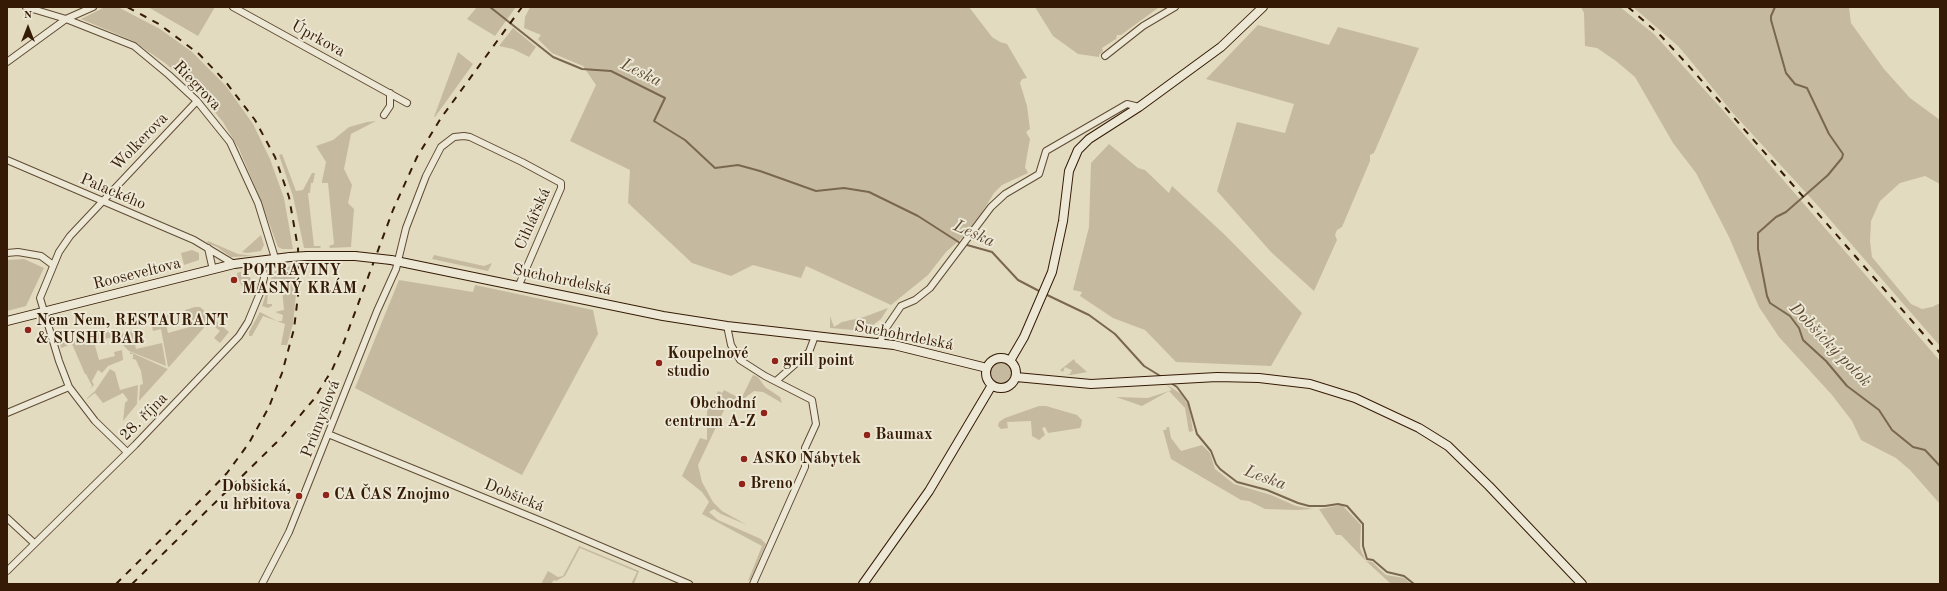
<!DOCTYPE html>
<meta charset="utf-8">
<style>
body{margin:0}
#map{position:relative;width:1947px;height:591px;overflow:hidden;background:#e3dbbf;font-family:"Old Standard TT",serif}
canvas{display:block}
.frame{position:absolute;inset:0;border:8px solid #351b05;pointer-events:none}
.north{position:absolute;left:8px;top:8px;width:40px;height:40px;-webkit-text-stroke:3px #ede8d5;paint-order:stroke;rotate:0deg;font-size:11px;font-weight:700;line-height:16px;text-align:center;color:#351b05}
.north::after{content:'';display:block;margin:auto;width:14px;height:18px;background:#351b05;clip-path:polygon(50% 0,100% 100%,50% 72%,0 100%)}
</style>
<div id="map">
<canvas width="1947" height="591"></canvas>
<div class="frame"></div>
<div class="north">N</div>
</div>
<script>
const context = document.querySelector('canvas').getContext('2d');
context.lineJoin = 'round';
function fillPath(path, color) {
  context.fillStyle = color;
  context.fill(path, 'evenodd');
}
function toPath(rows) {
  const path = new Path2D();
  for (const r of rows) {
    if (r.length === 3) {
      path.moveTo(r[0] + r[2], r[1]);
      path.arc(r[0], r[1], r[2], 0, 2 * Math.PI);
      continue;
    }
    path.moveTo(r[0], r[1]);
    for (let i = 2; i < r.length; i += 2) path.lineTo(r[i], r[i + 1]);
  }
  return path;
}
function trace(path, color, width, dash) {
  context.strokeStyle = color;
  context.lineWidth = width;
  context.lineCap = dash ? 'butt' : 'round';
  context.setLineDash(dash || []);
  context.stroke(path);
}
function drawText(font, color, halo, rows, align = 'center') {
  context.font = font + ' "Old Standard TT",serif';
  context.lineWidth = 4;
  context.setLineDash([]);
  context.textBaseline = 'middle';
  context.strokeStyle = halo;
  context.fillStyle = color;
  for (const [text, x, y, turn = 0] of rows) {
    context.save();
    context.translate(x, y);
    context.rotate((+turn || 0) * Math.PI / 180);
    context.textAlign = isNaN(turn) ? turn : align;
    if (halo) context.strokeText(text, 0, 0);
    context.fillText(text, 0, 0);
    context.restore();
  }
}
const green = toPath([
 [105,7,118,7,160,29,192,52,226,86,253,124,270,159,284,198,293,249,282,249,278,247,257,191,239,149,223,122,198,91,165,63,133,41,81,19],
 [148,7,215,7,198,36],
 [477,7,516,7,495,36,467,19],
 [530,7,969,7,992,37,1000,42,1007,44,1027,78,1022,79,1020,83,1027,106,1030,129,1026,132,1030,139,1025,167,1028,173,1002,185,994,193,971,230,946,252,928,275,891,305,806,266,801,278,753,265,731,276,692,263,628,203,630,170,570,141,596,85,583,66,552,53,538,39,541,35,524,28,525,17],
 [1035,7,1166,7,1158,8,1121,35,1117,35,1116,39,1102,48,1103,51,1099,55,1099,57,1078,54,1053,36],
 [1581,7,1620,7,1654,34,1720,107,1940,361,1940,504,1910,470,1896,458,1861,440,1852,421,1832,395,1779,337,1759,307,1729,237,1696,173,1673,143,1635,77,1616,61,1597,48,1585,46,1584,13],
 [1633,7,1849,7,1851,23,1884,69,1910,98,1940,120,1940,184,1925,176,1900,183,1880,201,1871,221,1870,241,1872,257,1911,304,1922,309,1932,307,1940,303,1940,346,1819,207,1732,112,1690,60,1678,46],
 [1258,25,1329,45,1338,27,1419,48,1374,153,1370,155,1370,161,1342,227,1337,230,1335,235,1337,240,1314,291,1271,252,1217,191,1237,122,1285,133,1294,104,1206,79],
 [513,28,536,47,529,57,513,49,499,46],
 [458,52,473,64,435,117,434,117],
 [376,121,351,134,344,169,352,185,348,203,354,209,351,247,330,248,329,246,334,244,328,183,322,183,322,181,326,162,316,146,333,140,349,127,367,122],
 [1109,144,1138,168,1145,170,1169,193,1172,186,1225,235,1302,313,1271,366,1176,362,1145,330,1113,318,1080,296,1082,292,1073,290,1089,227,1091,163],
 [282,154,296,191,303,190,312,173,315,173,313,183,311,183,310,193,308,193,314,246,321,246,320,248,304,248,293,196,279,155],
 [261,235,264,245,261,251,247,253,242,252],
 [208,241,238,254,254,256,231,257,217,247,207,243],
 [192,250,199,253,199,260,184,265,181,253],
 [434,255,484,266,492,263,488,271,432,259],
 [24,259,44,268,26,306,7,311,7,260],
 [292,266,298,266,297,284,293,324,287,345,281,345,285,324,263,316,252,336,249,336,249,332,260,312,277,321,282,321,283,315,275,312,284,310,282,289,268,290,267,304,272,304,272,306,268,308,262,306,273,273,280,268],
 [240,272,249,276,253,281,252,287,246,293,238,279,237,273],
 [399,280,473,292,475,285,593,310,598,334,522,475,355,388],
 [195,307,200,307,229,332,220,343,214,338,220,331,209,322,169,367,168,367,161,329,153,331,151,321,156,318,157,322,162,321,161,316,169,314,170,318,165,320,168,333,193,326,190,313,186,314,185,310],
 [888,308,881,319,865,331,830,328,830,316,834,327,842,322,864,317],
 [137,330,138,335,133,336,136,349,162,343,166,366,129,351,119,341,117,335],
 [109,332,113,337,94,342,99,360,115,356,114,352,122,350,123,360,108,366,102,373,98,370,92,381,94,385,90,389,92,386,86,374,85,374,72,344,61,348,60,343,98,333],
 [130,352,168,369,139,401,140,385,143,384,141,371,136,360,131,358,133,358,133,354,130,354],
 [1074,359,1076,363,1077,363,1087,372,1071,375,1066,374,1070,374,1072,370,1069,369,1065,367,1063,372,1060,370],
 [1002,373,12],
 [110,369,115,372,120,390,138,385,137,404,123,421,125,403,128,400,123,393,103,403,95,393,87,399,87,398,95,391],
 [753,375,758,377,765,387,780,397,782,403,763,392,754,391,742,400,727,404,698,465,702,482,713,502,722,511,747,525,721,514,714,509,709,512,718,520,761,539,766,544,751,579,748,581,762,546,702,514,709,502,702,492,682,476,700,438,707,440,707,411,718,391,722,393,724,390,741,399],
 [1166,384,1181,394,1189,406,1193,431,1189,432,1185,408,1169,391,1142,406,1116,397,1148,398,1172,390],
 [1039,406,1046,406,1077,415,1082,420,1081,426,1080,428,1048,433,1045,427,1042,428,1045,435,1039,440,1032,436,1031,421,1007,422,1008,428,1001,429,998,426,999,422,1005,418],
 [1167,427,1169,427,1171,438,1181,451,1202,445,1210,453,1215,469,1234,484,1271,495,1296,506,1313,509,1297,510,1265,509,1249,501,1241,500,1171,459,1163,430,1166,430],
 [1342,505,1361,525,1360,548,1366,561,1372,562,1386,575,1404,578,1411,584,1391,584,1366,561,1341,535,1336,535,1319,509],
 [579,546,639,571,634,584,631,584,637,572,580,548,565,576,556,581,554,580,551,584,541,584,548,571,558,577,563,576]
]);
const stream = toPath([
 [490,7,553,57,582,69,611,71,665,98,654,121,685,140,715,168,738,165,760,171,816,191,844,188,869,192,918,216,960,243,992,252,1018,280,1041,292],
 [1775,7,1771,16,1771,20,1786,73,1795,84,1807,88,1829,134,1843,154,1842,158,1828,175,1786,212,1776,217,1758,233,1758,249,1767,296,1770,303,1790,316,1799,328,1803,340,1826,361,1847,386,1879,410,1892,430,1913,447,1925,450,1940,466],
 [1045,294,1089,315,1115,334,1144,366,1162,377],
 [1171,383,1177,387,1188,402,1197,434,1211,451,1216,464,1220,469,1237,482,1267,490,1298,503,1309,506,1325,506,1338,504,1347,506,1363,524,1363,546,1367,559,1373,560,1387,572,1404,576,1414,584]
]);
const minor = toPath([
 [26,7,66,19,134,46,169,75,197,101,230,142,258,203,275,258],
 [233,7,407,103],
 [1105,56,1143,26,1175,7],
 [7,62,66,19,93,7],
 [384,115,390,106,390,93],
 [7,160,194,240,234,264],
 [208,248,213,270],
 [7,253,18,252,41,256,53,265],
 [727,326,731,345,740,360,765,376,812,400,816,424,805,448,805,467,753,584],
 [880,343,884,331,901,306,915,300,930,288,991,207,1005,194,1039,174,1046,151,1127,104,1139,107],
 [776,381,809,352,815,336],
 [7,413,69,387],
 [328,434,546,523,689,584],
 [127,452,95,421,69,387,59,361,40,298,59,252,70,236,197,101],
 [7,518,34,543],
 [7,571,135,445,239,336,248,322,260,293,264,278,263,260],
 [262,584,289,532,377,311,396,269,406,228,426,176,441,147,454,137,464,136,470,137,522,162,561,183,561,188,519,285]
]);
const secondary = toPath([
 [307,256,355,256],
 [391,260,663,316,727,326,894,345,987,368],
 [7,321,234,264,290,257],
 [1001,373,15],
 [1010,361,1024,337,1052,272,1063,221,1069,171,1078,150,1089,139,1139,107,1221,47,1263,7],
 [1016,377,1091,384,1217,377,1259,378,1310,384,1355,398,1419,428,1448,446,1489,486,1582,584],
 [863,584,929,491,992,385]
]);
const rail = toPath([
 [1628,7,1661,36,1687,64,1940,353],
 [116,584,207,494,227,473,249,443,269,407,282,373,294,329,299,287,298,248,289,197,275,157,255,120,225,81,199,54,159,24,127,7],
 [132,584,281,438,314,399,332,370,341,350,393,210,417,157,441,118,522,7]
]);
const secondaryBridge = toPath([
 [355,256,391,260],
 [290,257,307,256]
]);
const markers = [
 [234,280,4,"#8f2418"],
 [28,330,4,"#8f2418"],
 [775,361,4,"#8f2418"],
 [659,363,4,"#8f2418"],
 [764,413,4,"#8f2418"],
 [867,435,4,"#8f2418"],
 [744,459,4,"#8f2418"],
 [742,484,4,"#8f2418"],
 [326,495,4,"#8f2418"],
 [299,496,4,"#8f2418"]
];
const streetNames = [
 ["Úprkova",318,39,29],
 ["Riegrova",197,86,46],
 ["Wolkerova",140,142,-46],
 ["Palackého",113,192,23],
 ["Cihlářská",533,219,-66],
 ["Rooseveltova",137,274,-14],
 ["Suchohrdelská",562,280,12],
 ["Suchohrdelská",904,336,11],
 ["28. října",144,417,-45],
 ["Průmyslová",321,419,-69],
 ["Dobšická",514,496,22]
];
const poiNames = [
 ["POTRAVINY",242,271],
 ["MASNÝ KRÁM",242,289],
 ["Nem Nem, RESTAURANT",36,321],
 ["& SUSHI BAR",36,339],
 ["Koupelnové",667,354],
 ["studio",667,372],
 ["grill point",783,361],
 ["Obchodní",756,404,"right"],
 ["centrum A-Z",756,422,"right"],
 ["Baumax",875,435],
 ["ASKO Nábytek",752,459],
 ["Breno",750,484],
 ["Dobšická,",291,487,"right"],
 ["u hřbitova",291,505,"right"],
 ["CA ČAS Znojmo",334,495]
];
const waterNames = [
 ["Leska",641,73,26],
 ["Leska",974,234,24],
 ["Dobšický potok",1830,345,46],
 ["Leska",1265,478,20]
];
fillPath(green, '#c5ba9f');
trace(stream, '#7a674f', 2);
trace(minor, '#604b34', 8);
trace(secondary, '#351b05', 10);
trace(minor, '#ede8d5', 6);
trace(secondary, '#ede8d5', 8);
trace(rail, '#351b05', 2, [7, 7]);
trace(secondaryBridge, '#351b05', 10, []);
trace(secondaryBridge, '#ede8d5', 8);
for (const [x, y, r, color] of markers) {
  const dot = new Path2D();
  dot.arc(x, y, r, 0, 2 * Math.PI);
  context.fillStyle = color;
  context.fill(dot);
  trace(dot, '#ede8d5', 1.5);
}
drawText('16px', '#351b05', '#ede8d5', streetNames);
drawText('bold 16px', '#351b05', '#ede8d5', poiNames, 'left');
drawText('italic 17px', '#5d4730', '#ede8d5', waterNames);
</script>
